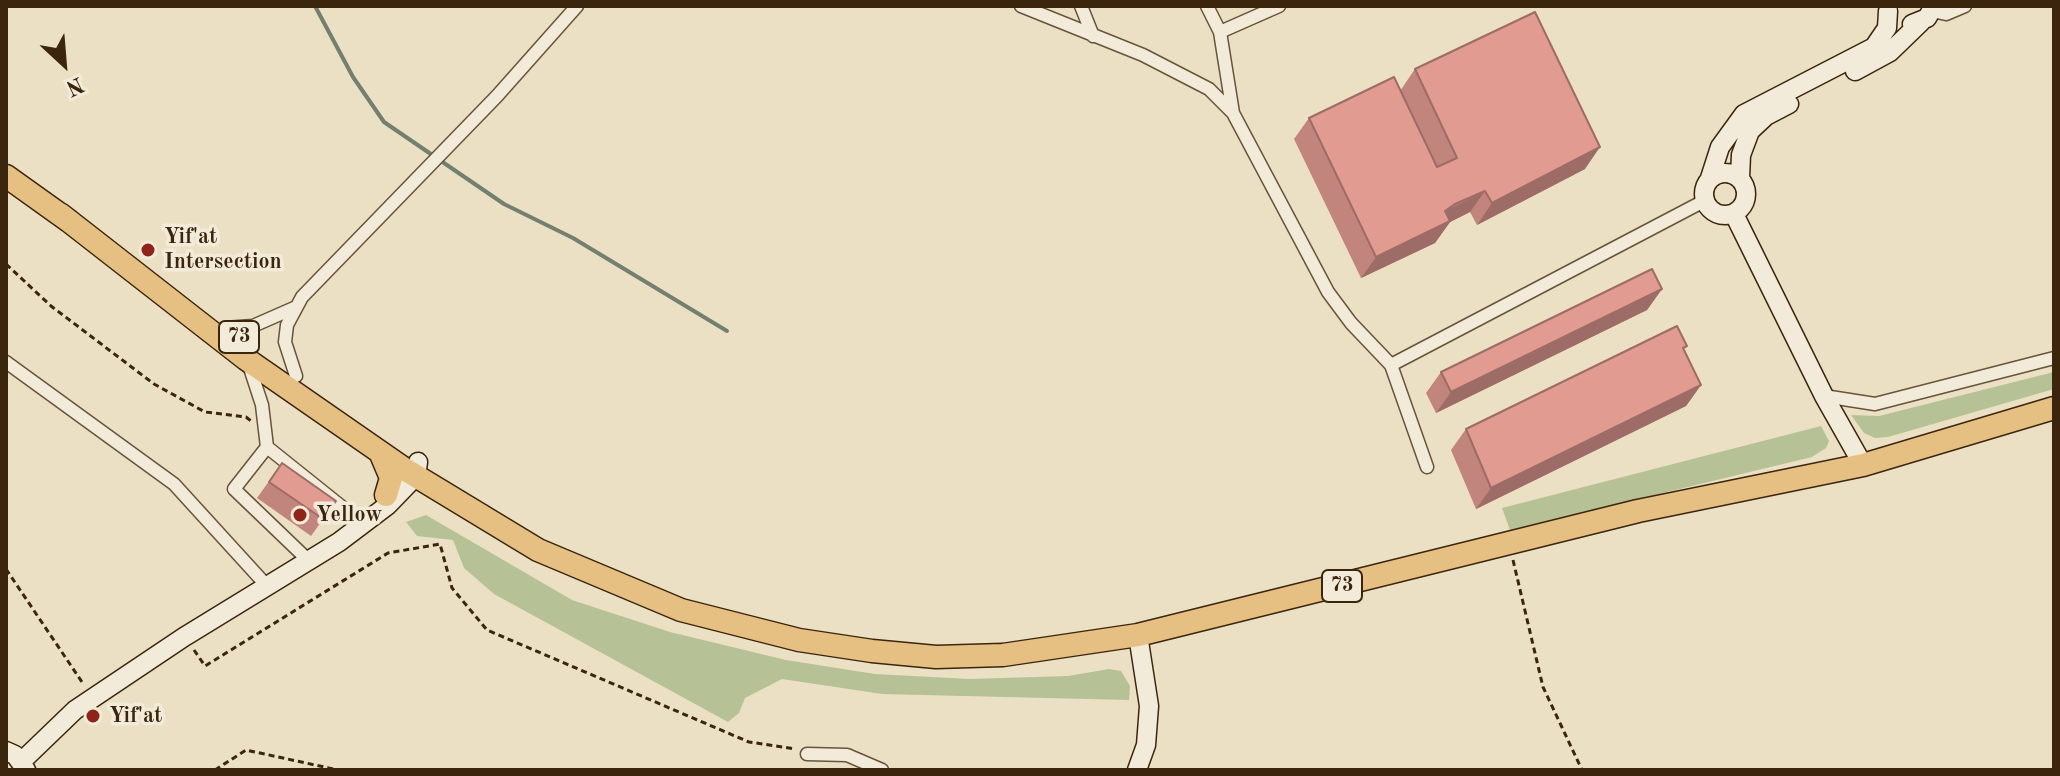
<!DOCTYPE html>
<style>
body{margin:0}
#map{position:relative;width:2060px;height:776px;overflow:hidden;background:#ebe0c4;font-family:"Old Standard TT",serif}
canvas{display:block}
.frame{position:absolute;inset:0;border:8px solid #3b250c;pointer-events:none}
.north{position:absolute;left:24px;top:24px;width:80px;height:80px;-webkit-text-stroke:6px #f2ebd9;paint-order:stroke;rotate:154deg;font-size:22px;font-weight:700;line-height:32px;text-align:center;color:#3b250c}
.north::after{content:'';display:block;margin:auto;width:28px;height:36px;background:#3b250c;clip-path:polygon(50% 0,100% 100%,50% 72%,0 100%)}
</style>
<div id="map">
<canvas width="2060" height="776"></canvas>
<div class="frame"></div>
<div class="north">N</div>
</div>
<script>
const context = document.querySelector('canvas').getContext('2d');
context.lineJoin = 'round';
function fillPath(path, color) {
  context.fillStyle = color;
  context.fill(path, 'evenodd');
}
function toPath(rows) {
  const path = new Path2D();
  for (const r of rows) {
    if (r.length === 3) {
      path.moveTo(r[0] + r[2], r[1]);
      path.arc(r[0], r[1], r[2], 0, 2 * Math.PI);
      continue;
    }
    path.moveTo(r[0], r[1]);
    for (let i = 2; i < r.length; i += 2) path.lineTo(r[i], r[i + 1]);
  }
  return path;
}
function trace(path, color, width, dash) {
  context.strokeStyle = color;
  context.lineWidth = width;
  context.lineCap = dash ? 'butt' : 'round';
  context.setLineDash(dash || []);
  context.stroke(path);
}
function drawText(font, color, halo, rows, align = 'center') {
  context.font = font + ' "Old Standard TT",serif';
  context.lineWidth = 7;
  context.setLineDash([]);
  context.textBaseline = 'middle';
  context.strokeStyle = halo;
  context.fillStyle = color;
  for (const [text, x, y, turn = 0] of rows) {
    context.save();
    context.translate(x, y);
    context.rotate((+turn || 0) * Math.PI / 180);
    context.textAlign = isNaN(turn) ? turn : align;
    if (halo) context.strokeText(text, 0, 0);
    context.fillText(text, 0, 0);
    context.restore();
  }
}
const green = toPath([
 [2054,372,2054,389,1888,437,1875,438,1864,433,1851,415,1879,416],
 [1821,426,1829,441,1826,448,1812,457,1510,530,1502,508],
 [426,515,572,600,670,632,786,660,875,674,970,679,1068,676,1109,669,1121,671,1130,686,1129,700,882,694,782,679,745,698,739,713,728,722,494,594,464,568,453,540,417,536,406,522]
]);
const stream = toPath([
 [315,6,353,77,384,122,504,204,573,238,727,331]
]);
const path = toPath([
 [6,264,51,306,154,384,205,412,246,417,251,421],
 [1513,560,1543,687,1582,770],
 [6,569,84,685],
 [194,650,205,666,388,553,440,544,452,588,487,630,749,742,796,749],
 [215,770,246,750,338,770]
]);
const street = toPath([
 [1021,6,1143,55,1209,89,1233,113,1328,292,1351,323,1391,365,1704,201],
 [1081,6,1093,36],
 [1207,6,1220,32,1233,113],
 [1932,11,1946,14,1965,6],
 [1220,32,1279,6],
 [225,328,253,326,294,308],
 [6,362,174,484,267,586],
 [249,365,262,405,267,447,362,523],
 [1391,365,1427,467],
 [296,376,285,342,287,325,302,297,497,96,577,6],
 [1824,396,1875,404,2054,358],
 [267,447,234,489,308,560],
 [807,754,847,755,882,770]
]);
const secondary = toPath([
 [1912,24,1927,18,1934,6],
 [1855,71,1890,52,1921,22],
 [1725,194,21],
 [1710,178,1720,147,1744,114,1874,47,1887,28,1888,11],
 [1740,178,1741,155,1750,131,1766,116,1789,104],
 [1734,214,1824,396,1863,465],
 [6,751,15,755,26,770],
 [21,762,75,710,184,637,339,542,388,505,416,476,418,462],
 [1137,770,1146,745,1149,706,1138,635]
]);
const highway = toPath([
 [6,176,69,221],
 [60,214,246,359,406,470,538,550,681,610,799,640,872,651,936,657,1003,655,1138,635,1638,511,1863,465,2054,408],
 [380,452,391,478,386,495]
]);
const wall = toPath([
 [1415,69,1585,169,1477,225,1470,212,1450,222,1435,243,1361,278,1294,139,1309,118,1400,91],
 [1662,289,1647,310,1436,413,1426,393,1441,372],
 [1684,350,1701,385,1686,406,1476,509,1451,450,1466,429],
 [282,463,336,501,311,536,257,498]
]);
const shadedWall = toPath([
 [1600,147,1585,169,1477,225,1492,203],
 [1485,191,1470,212,1450,222,1435,243,1361,278,1376,257,1445,211],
 [1662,289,1647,310,1436,413,1451,392],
 [1701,385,1686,406,1476,509,1491,488]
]);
const building = toPath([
 [1535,12,1600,147,1492,203,1485,191,1455,204,1445,211,1450,221,1376,257,1309,118,1394,77,1437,167,1457,158,1415,69,1535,12],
 [1652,269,1662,289,1451,392,1441,372,1652,269],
 [1677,326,1687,346,1683,348,1701,385,1491,488,1466,429,1677,326],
 [282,463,336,501,323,519,269,482,282,463]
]);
const markers = [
 [148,250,8,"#8f2418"],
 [300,515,8,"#8f2418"],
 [93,716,8,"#8f2418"]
];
const shields = [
 [239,337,40],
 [1342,586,40]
];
const shieldNames = [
 ["73",239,337],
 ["73",1342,586]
];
const poiNames = [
 ["Yif'at",164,237],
 ["Intersection",164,262],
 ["Yellow",316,515],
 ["Yif'at",109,716]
];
fillPath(green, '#b6c295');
trace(stream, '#738070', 4);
trace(street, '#67543a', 15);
trace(secondary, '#3b250c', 21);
trace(highway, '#3b250c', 25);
trace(path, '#3b250c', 3, [6, 4]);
trace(street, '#f2ebd9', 12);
trace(secondary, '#f2ebd9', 18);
trace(highway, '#e6c082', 22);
fillPath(wall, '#c2857d');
fillPath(shadedWall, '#9e6c66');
fillPath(building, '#e29b91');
trace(building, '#9e6c66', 2);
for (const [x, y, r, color] of markers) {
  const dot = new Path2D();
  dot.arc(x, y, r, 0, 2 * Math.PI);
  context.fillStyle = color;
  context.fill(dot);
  trace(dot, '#f2ebd9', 3);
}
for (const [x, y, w] of shields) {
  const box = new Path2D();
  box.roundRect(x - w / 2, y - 16, w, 32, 6);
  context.fillStyle = '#f2ebd9';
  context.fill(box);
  trace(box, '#3b250c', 2);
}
drawText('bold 20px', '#3b250c', null, shieldNames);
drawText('bold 22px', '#3b250c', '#f2ebd9', poiNames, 'left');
</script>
